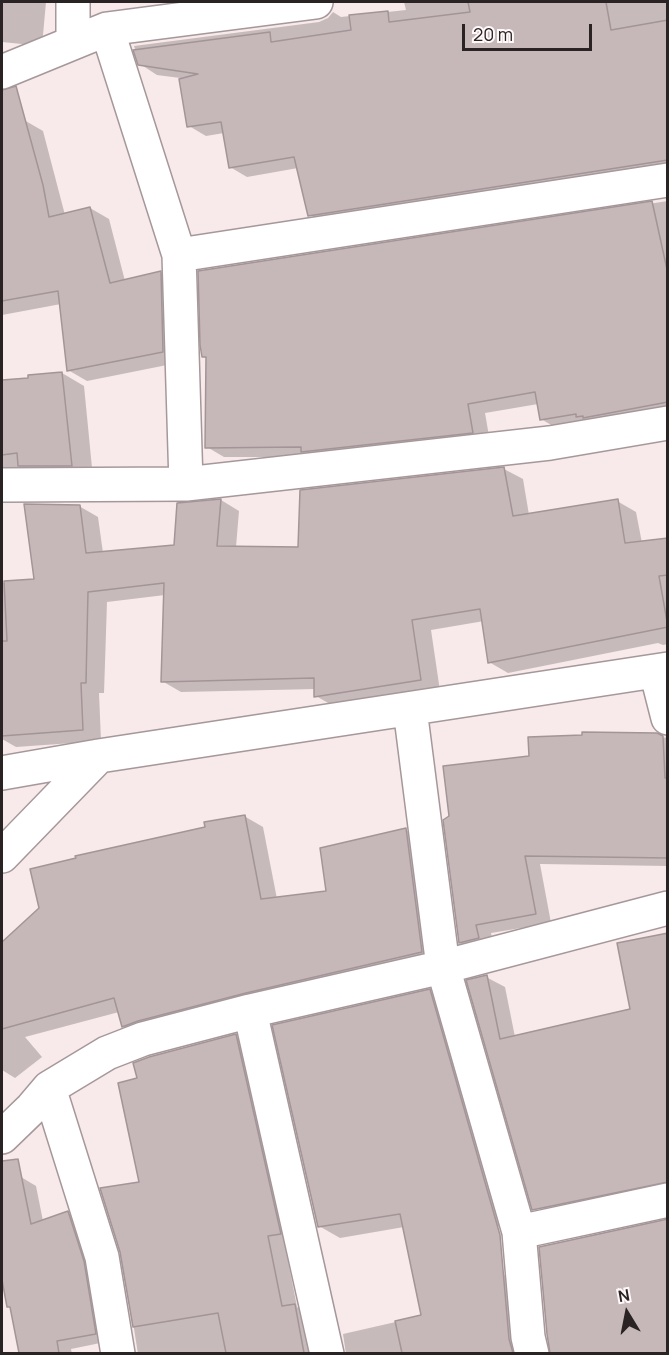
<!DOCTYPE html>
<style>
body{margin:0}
#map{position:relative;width:669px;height:1355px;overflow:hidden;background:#f8e9ea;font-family:Manrope,sans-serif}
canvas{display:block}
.frame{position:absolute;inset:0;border:3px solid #292324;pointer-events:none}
.north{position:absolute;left:597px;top:1283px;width:60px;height:60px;-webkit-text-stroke:4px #fff8f9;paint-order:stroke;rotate:350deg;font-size:16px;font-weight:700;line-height:24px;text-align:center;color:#292324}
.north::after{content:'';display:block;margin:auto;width:21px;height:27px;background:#292324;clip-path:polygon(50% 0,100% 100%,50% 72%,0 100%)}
.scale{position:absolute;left:462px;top:24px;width:130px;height:27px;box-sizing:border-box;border:3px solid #292324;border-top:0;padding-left:8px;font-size:18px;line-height:21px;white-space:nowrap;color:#292324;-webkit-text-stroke:4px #fff8f9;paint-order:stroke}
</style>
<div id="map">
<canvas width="669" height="1355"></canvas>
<div class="frame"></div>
<div class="north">N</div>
<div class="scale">20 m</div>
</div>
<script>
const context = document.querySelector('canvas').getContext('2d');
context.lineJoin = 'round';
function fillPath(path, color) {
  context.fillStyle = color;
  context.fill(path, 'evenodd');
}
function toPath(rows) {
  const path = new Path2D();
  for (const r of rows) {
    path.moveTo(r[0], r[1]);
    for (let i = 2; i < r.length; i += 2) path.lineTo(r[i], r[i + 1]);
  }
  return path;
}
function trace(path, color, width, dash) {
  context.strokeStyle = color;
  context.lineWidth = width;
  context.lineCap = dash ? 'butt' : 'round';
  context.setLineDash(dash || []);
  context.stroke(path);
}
const shadow = toPath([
 [2,2,46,2,42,46,2,42],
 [164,2,262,2,181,12],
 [404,2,668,2,668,173,327,225,310,215,298,168,247,177,230,167,224,133,206,136,189,126,180,78,157,75,140,64,134,46,319,22,328,18,333,12,341,17,406,10],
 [24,120,43,131,65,215,90,208,109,219,125,281,160,272,179,283,182,362,87,381,68,370,61,304,2,315,2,123,2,126],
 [668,201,668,416,558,429,541,419,538,404,485,413,490,442,311,457,224,457,207,447,207,359,203,356,200,272],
 [62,373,84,386,93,478,42,478,23,467,2,469,2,382,30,379],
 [504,469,523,479,529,515,617,501,636,512,642,543,668,540,668,644,663,645,658,643,508,673,489,662,484,621,431,630,440,691,335,707,316,696,316,689,181,692,162,681,165,595,107,602,104,693,99,693,101,741,16,747,2,739,2,583,36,580,79,506,98,517,103,553,175,546,221,500,239,511,236,547,300,549],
 [656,734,663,738,668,737,668,866,540,864,551,923,491,933,494,947,476,952,460,943,530,757],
 [244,816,263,827,277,899,328,892,406,830,424,841,440,962,141,1036,123,1026,119,1012,25,1037,42,1057,15,1078,2,1070,2,944,41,909,207,828],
 [668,935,668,1184,550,1213,531,1202,486,977,505,987,515,1037,632,1010],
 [430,991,450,1003,513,1223,426,1244,404,1227,340,1238,319,1226],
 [236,1036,254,1046,298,1243,285,1245,297,1307,313,1316,320,1354,138,1354,122,1253,140,1183,139,1080],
 [21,1177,36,1186,43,1221,68,1213,82,1221,110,1341,71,1349,72,1354,20,1354,11,1308,8,1306,2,1272,2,1181],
 [542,1265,668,1272,668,1354,551,1354],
 [503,1274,522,1284,529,1354,346,1354,343,1334,422,1316,418,1292]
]);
const building = toPath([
 [468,2,606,2,611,30,668,20,668,160,308,216,294,157,229,168,221,122,187,127,179,79,198,74,138,65,133,50,270,32,271,42,351,30,349,15,388,11,389,22,470,12,468,2],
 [16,86,43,185,49,217,90,207,110,283,161,271,163,352,67,371,58,291,2,301,2,90,16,86],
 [652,201,668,274,668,402,583,418,583,416,576,417,576,414,540,420,535,392,468,404,473,433,301,452,301,447,205,448,206,357,202,357,200,345,198,271,652,201],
 [62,372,72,466,18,466,17,453,2,455,2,380,28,378,28,375,62,372],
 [504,467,513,516,618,499,625,543,668,538,668,575,659,576,668,627,488,663,480,609,412,620,421,680,314,697,314,678,161,682,164,583,88,592,86,683,81,683,83,730,2,736,2,641,7,641,4,581,34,579,24,504,80,505,86,553,174,545,177,503,221,499,217,546,298,547,300,490,504,467],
 [582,732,657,733,663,736,665,778,668,778,668,858,525,856,536,914,476,925,479,938,459,943,443,820,449,816,443,766,529,756,528,737,582,735,582,732],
 [245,815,261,899,326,891,320,848,406,828,422,952,246,993,138,1021,122,1027,114,998,2,1029,2,942,39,908,30,869,76,858,75,856,205,827,204,822,245,815],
 [668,933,668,1182,532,1210,466,980,487,975,500,1039,630,1009,617,943,668,933],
 [430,989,500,1235,509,1339,513,1353,402,1353,395,1321,421,1315,400,1214,318,1227,272,1025,430,989],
 [236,1034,281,1234,268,1236,282,1306,295,1304,304,1353,226,1353,218,1313,133,1327,120,1252,100,1188,139,1182,118,1083,137,1078,133,1063,149,1057,236,1034],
 [18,1159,31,1224,68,1211,84,1261,96,1334,57,1341,59,1353,19,1353,10,1307,7,1307,2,1280,2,1161,18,1159],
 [668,1219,668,1353,550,1353,547,1334,539,1247,668,1219]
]);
const minor = toPath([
 [107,29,179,255,186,484],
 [73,41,73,2],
 [2,72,107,29,316,2],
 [179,255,668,180],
 [2,485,186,484,550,443,668,423],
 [656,671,668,718],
 [410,709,443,967,519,1232,528,1337,532,1354],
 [2,773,99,756,668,669],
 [2,856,99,756],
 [250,1011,327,1354],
 [49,1088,102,1257,118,1354],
 [2,1137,32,1108,49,1088,107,1053,143,1039,250,1011,443,967,668,908],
 [519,1232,668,1200]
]);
fillPath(shadow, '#0003');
fillPath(building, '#c6b7b9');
trace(building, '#a39597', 1.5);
trace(minor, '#a6989a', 36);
trace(minor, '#fff', 33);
</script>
